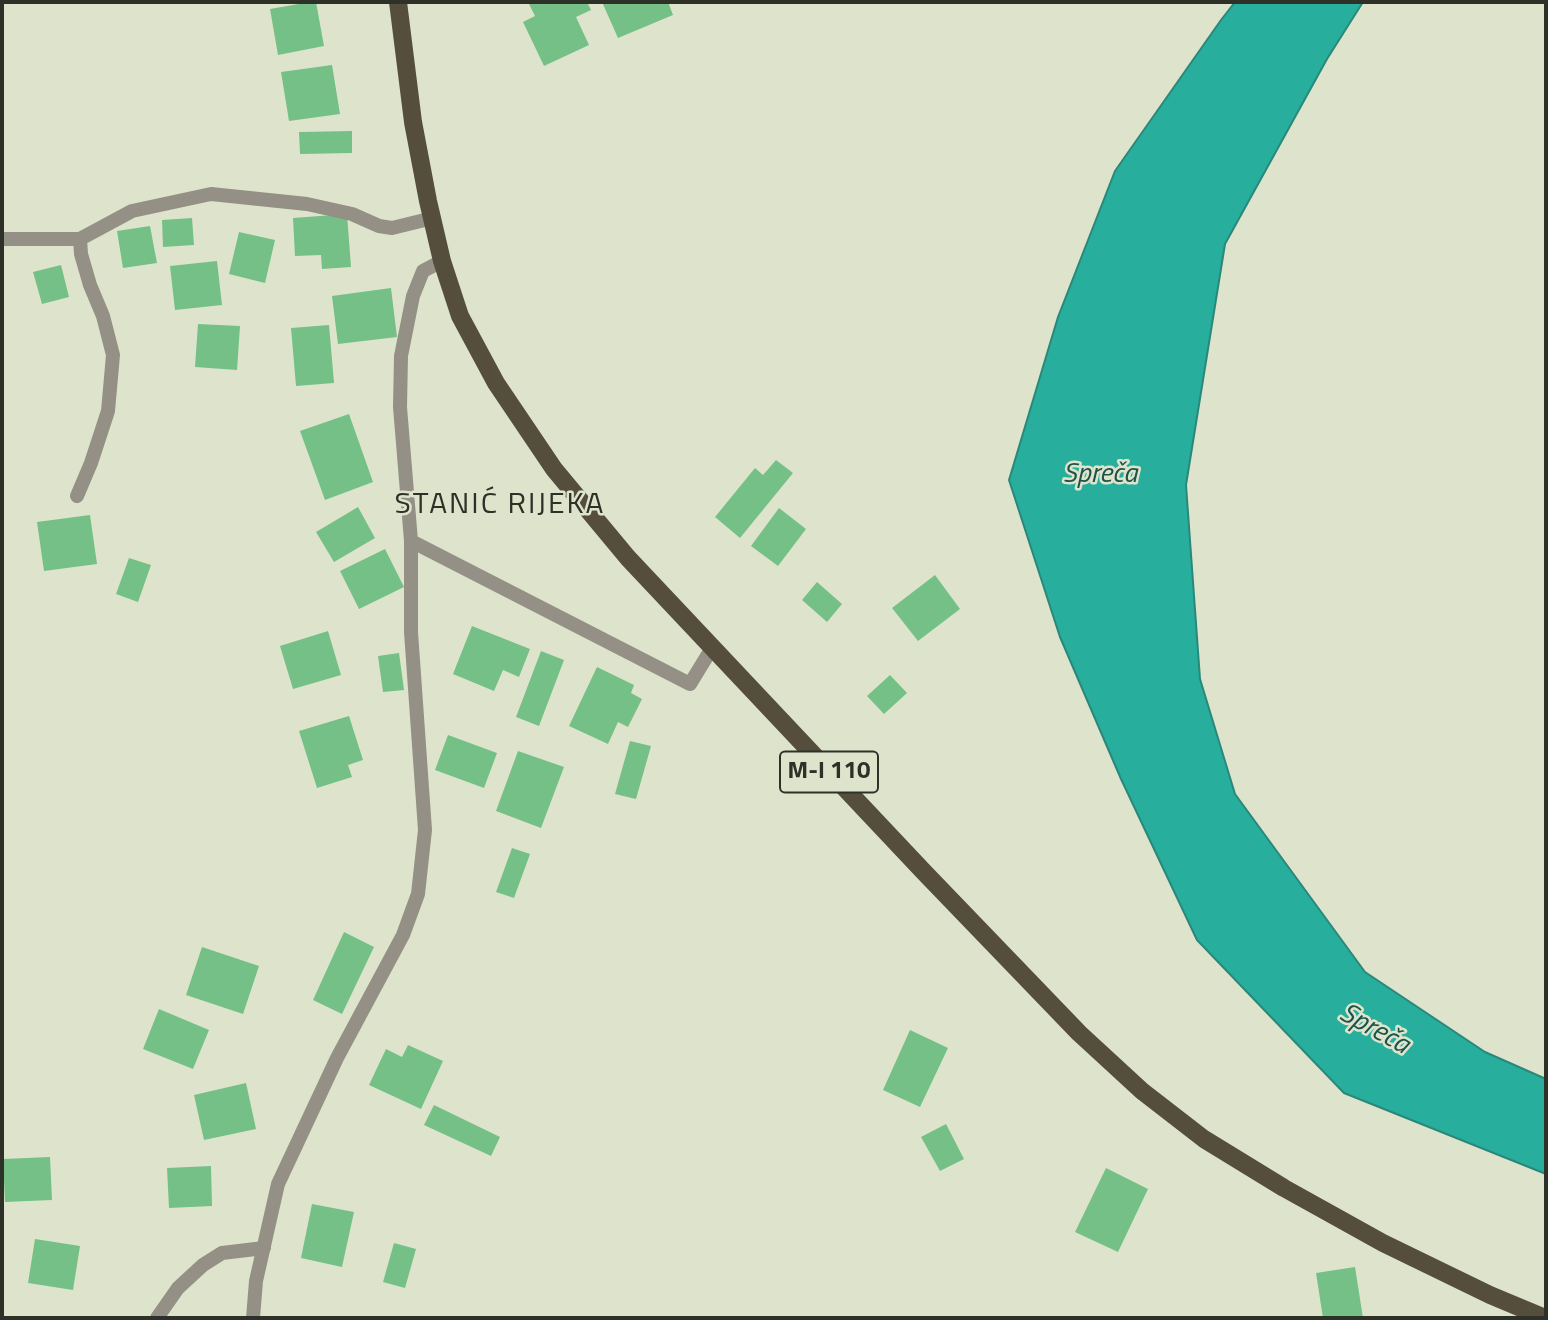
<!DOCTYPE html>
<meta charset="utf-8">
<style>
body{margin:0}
#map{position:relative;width:1548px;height:1320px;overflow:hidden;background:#dee4cc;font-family:"Titillium Web",sans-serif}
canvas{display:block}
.frame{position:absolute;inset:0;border:4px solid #2e3127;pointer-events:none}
</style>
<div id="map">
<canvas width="1548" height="1320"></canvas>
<div class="frame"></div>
</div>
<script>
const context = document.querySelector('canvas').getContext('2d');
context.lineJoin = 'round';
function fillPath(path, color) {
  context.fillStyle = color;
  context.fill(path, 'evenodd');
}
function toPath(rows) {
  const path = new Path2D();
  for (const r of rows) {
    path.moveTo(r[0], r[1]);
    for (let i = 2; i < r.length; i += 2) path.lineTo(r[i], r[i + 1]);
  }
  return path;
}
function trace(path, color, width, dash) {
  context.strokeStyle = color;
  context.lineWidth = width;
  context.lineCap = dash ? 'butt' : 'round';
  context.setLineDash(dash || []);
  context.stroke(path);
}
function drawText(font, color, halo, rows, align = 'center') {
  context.font = font + ' "Titillium Web",sans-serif';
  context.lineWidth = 5;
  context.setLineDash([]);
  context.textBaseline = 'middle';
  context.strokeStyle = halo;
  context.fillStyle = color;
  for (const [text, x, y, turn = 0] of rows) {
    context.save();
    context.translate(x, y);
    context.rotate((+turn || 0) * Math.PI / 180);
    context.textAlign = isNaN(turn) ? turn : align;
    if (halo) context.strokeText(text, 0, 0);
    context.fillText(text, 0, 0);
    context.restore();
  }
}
const water = toPath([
 [1235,2,1363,2,1327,59,1225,244,1186,485,1200,679,1235,794,1365,972,1485,1052,1546,1079,1546,1174,1344,1093,1197,940,1121,779,1060,637,1009,480,1058,317,1115,171,1221,20,1235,2]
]);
const building = toPath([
 [310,2,316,2,324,46,278,55,270,9],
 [528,2,587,2,591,10,576,17,589,45,544,66,523,22,535,16],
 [602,2,668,2,673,15,618,38],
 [332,65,340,114,289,121,281,72],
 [352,131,352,153,300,154,299,132],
 [347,214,351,267,322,269,321,255,295,256,293,218],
 [192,218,194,245,163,247,162,220],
 [150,226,157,263,123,268,117,231],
 [239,232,275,240,265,283,229,274],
 [217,261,222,305,175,310,170,266],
 [61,265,69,297,42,304,33,272],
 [391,288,397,337,338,344,332,296],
 [198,324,240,326,237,370,195,367],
 [329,325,334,383,296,386,291,328],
 [349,414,373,482,325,500,300,431],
 [776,460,793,473,740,538,715,517,755,468,763,475],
 [358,507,375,538,334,562,316,532],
 [779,508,806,529,778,566,751,546],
 [90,515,97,564,44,571,37,522],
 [385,549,404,587,359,609,340,571],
 [129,558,151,565,138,602,116,594],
 [935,575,960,609,918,641,892,608],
 [817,582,842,604,827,622,802,600],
 [472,626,530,649,519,677,503,670,494,691,453,674],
 [328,631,341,675,293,689,280,646],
 [541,651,564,660,539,726,516,717],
 [399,653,404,690,383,692,378,656],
 [597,667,634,685,631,693,642,699,628,727,618,722,608,744,569,726],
 [890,675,907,693,884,714,867,696],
 [349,716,363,760,348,765,352,777,317,788,299,731],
 [448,735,497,753,484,788,435,770],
 [630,741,651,746,636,799,615,794],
 [518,751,564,767,541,828,496,811],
 [512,848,530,854,514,898,496,892],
 [344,932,374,947,342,1014,313,1000],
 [202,947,259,966,243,1014,186,995],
 [159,1009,209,1030,193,1069,143,1049],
 [910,1030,948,1048,920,1107,883,1090],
 [408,1045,443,1061,421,1109,369,1085,386,1049,402,1057],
 [246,1083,256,1129,204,1140,194,1095],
 [434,1105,500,1137,491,1156,424,1125],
 [946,1124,964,1159,940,1171,921,1137],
 [50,1157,52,1200,5,1202,3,1159],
 [211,1166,212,1206,169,1208,167,1168],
 [1106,1168,1148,1189,1118,1252,1075,1232],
 [312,1204,354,1212,342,1267,301,1258],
 [35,1239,80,1246,73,1290,28,1283],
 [394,1243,416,1249,405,1288,383,1282],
 [1355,1267,1363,1318,1323,1318,1316,1273]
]);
const minor = toPath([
 [2,239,80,239,132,211,211,194,307,204,352,214,379,226,392,228,433,218],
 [77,496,91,463,108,411,113,355,103,316,90,285,81,254,80,239],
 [411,541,690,684,712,648],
 [157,1318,178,1288,203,1265,222,1253,264,1248],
 [253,1318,256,1281,278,1184,337,1058,403,935,418,894,425,830,411,632,411,541,400,407,401,356,413,296,423,271,442,261]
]);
const primary = toPath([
 [398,2,413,122,428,201,442,261,460,316,496,383,554,469,628,558,923,871,1079,1033,1142,1091,1204,1139,1284,1188,1383,1243,1490,1295,1545,1318]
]);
const shields = [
 [829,772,98]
];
const shieldNames = [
 ["M-I 110",829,772]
];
const waterNames = [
 ["Spreča",1100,475],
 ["Spreča",1374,1030,29]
];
const quarterNames = [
 ["STANIĆ RIJEKA",500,506]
];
fillPath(water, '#28ae9d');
trace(water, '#2a887a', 2);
fillPath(building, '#74c086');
trace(minor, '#949086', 14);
trace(primary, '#554e3d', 18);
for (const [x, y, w] of shields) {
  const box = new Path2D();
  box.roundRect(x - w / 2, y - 20.5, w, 41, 5);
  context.fillStyle = '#dee4cc';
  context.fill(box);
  trace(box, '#2e3127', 2);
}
drawText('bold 24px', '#2e3127', null, shieldNames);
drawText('italic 28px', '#1d524a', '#dee4cc', waterNames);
context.letterSpacing = '2px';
drawText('30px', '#2e3127', '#dee4cc', quarterNames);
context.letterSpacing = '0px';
</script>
